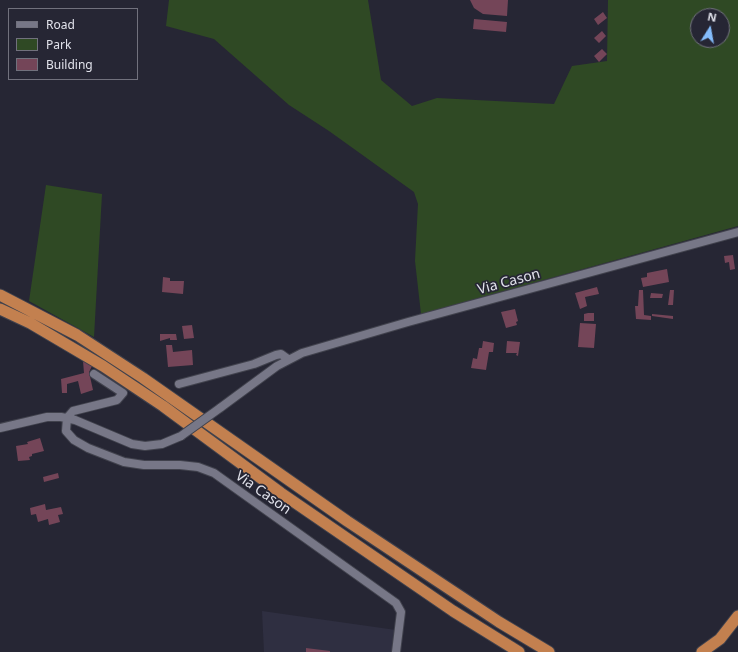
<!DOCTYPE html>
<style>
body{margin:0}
#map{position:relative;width:738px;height:652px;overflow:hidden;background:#262634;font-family:"Noto Sans",sans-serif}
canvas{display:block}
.legend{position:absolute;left:8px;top:8px;width:130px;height:72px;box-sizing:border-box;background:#262634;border:1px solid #71717d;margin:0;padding:5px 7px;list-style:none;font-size:12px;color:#e1e2eb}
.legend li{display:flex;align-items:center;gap:8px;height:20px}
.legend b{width:20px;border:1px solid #71717d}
.north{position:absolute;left:690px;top:8px;width:40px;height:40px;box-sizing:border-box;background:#262634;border:1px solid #71717d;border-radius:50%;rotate:11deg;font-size:11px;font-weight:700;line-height:16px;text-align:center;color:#e1e2eb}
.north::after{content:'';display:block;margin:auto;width:14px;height:18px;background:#84bcfb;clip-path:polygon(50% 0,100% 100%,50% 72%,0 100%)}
</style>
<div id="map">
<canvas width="738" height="652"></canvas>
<ul class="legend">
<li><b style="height:5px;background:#777787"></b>Road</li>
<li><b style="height:11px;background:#2f4924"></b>Park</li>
<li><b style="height:11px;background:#744558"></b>Building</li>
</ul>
<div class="north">N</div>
</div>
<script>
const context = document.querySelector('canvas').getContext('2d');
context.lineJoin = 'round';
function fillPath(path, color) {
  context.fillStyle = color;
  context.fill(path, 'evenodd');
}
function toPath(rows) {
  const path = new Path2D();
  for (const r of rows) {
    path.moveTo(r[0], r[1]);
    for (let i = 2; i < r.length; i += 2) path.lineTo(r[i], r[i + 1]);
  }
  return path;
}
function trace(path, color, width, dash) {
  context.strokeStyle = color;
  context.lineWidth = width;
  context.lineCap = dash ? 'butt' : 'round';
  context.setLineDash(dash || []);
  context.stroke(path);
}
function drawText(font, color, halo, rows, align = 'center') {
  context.font = font + ' "Noto Sans",sans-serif';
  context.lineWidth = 3.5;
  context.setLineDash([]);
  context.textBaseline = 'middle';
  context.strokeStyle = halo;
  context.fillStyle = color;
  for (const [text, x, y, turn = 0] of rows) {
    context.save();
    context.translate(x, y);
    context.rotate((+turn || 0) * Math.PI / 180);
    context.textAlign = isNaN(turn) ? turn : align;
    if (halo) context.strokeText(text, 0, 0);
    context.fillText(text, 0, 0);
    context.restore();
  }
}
const built = toPath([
 [262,611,396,630,392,652,264,652]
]);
const green = toPath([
 [169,0,368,0,381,80,412,106,437,98,554,104,572,66,607,61,608,0,738,0,738,226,421,314,415,261,418,204,414,192,329,131,289,105,214,39,166,26],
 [698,16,722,16,722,40,698,40],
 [46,185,102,194,94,337,29,301]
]);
const building = toPath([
 [470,0,508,0,507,16,483,14,474,8],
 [603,12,607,18,598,25,594,19],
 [474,19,507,22,506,32,473,29],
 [602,31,606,36,599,43,594,38],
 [602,49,607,54,599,62,594,56],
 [733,255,735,269,730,270,729,262,725,263,724,256],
 [667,269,669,282,643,287,641,278,647,277,647,273],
 [163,277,170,278,170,281,184,281,183,294,162,292],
 [597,287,599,294,585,297,587,306,580,309,575,293],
 [639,290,643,290,644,315,651,316,651,320,636,319,635,306,638,306],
 [670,290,674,290,673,305,668,305],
 [651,293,663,294,662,298,650,298],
 [515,309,518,321,516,322,517,325,506,328,501,312],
 [588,313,594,313,594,321,584,321,584,314],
 [652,314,673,316,673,319,652,316],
 [580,323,596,324,594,348,578,347],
 [192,325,194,338,184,339,182,326],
 [160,334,176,334,177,340,170,340,170,338,160,341],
 [483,341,494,343,493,352,489,352,486,370,471,368,473,358,477,359,479,348,482,348],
 [507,341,520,342,518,356,516,355,517,353,506,353],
 [166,345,172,345,173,352,192,350,193,365,168,367],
 [83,361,92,366,89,372,93,390,81,394,78,381,67,384,67,393,62,393,61,379,84,373],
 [40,438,44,451,32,454,32,456,29,457,30,460,18,461,16,446,28,444,27,442],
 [58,473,59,478,44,482,43,477],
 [45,504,46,510,61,507,63,514,58,515,60,522,49,525,48,519,38,522,36,514,31,515,30,508],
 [306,648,330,651,330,652,306,652]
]);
const minor = toPath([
 [94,374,123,393,117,400,73,411,67,418,66,431,74,440,88,448,124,462,144,465,180,465,198,467,214,473,396,603,401,612,396,652],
 [179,384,254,364,276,355,281,354,288,359],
 [220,408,277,366,302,353,408,322,738,232],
 [0,428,47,417,61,417,75,420,132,444,145,446,162,444,181,436]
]);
const trunk = toPath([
 [0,295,77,335,143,378,347,521,499,622,549,652],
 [0,309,30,323,103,366,163,406,281,493,453,611,519,652],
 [702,652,720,639,738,616]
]);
const minorBridge = toPath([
 [181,436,220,408]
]);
const streetNames = [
 ["Via Cason",509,282,-15],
 ["Via Cason",263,493,35]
];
fillPath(built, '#2f2f41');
fillPath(green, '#2f4924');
fillPath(building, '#744558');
trace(minor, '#41424d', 10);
trace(trunk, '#41424d', 13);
trace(minor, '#777787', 8);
trace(trunk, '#c3804f', 11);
trace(minorBridge, '#41424d', 10, []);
trace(minorBridge, '#777787', 8);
drawText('14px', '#e1e2eb', '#262634', streetNames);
</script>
